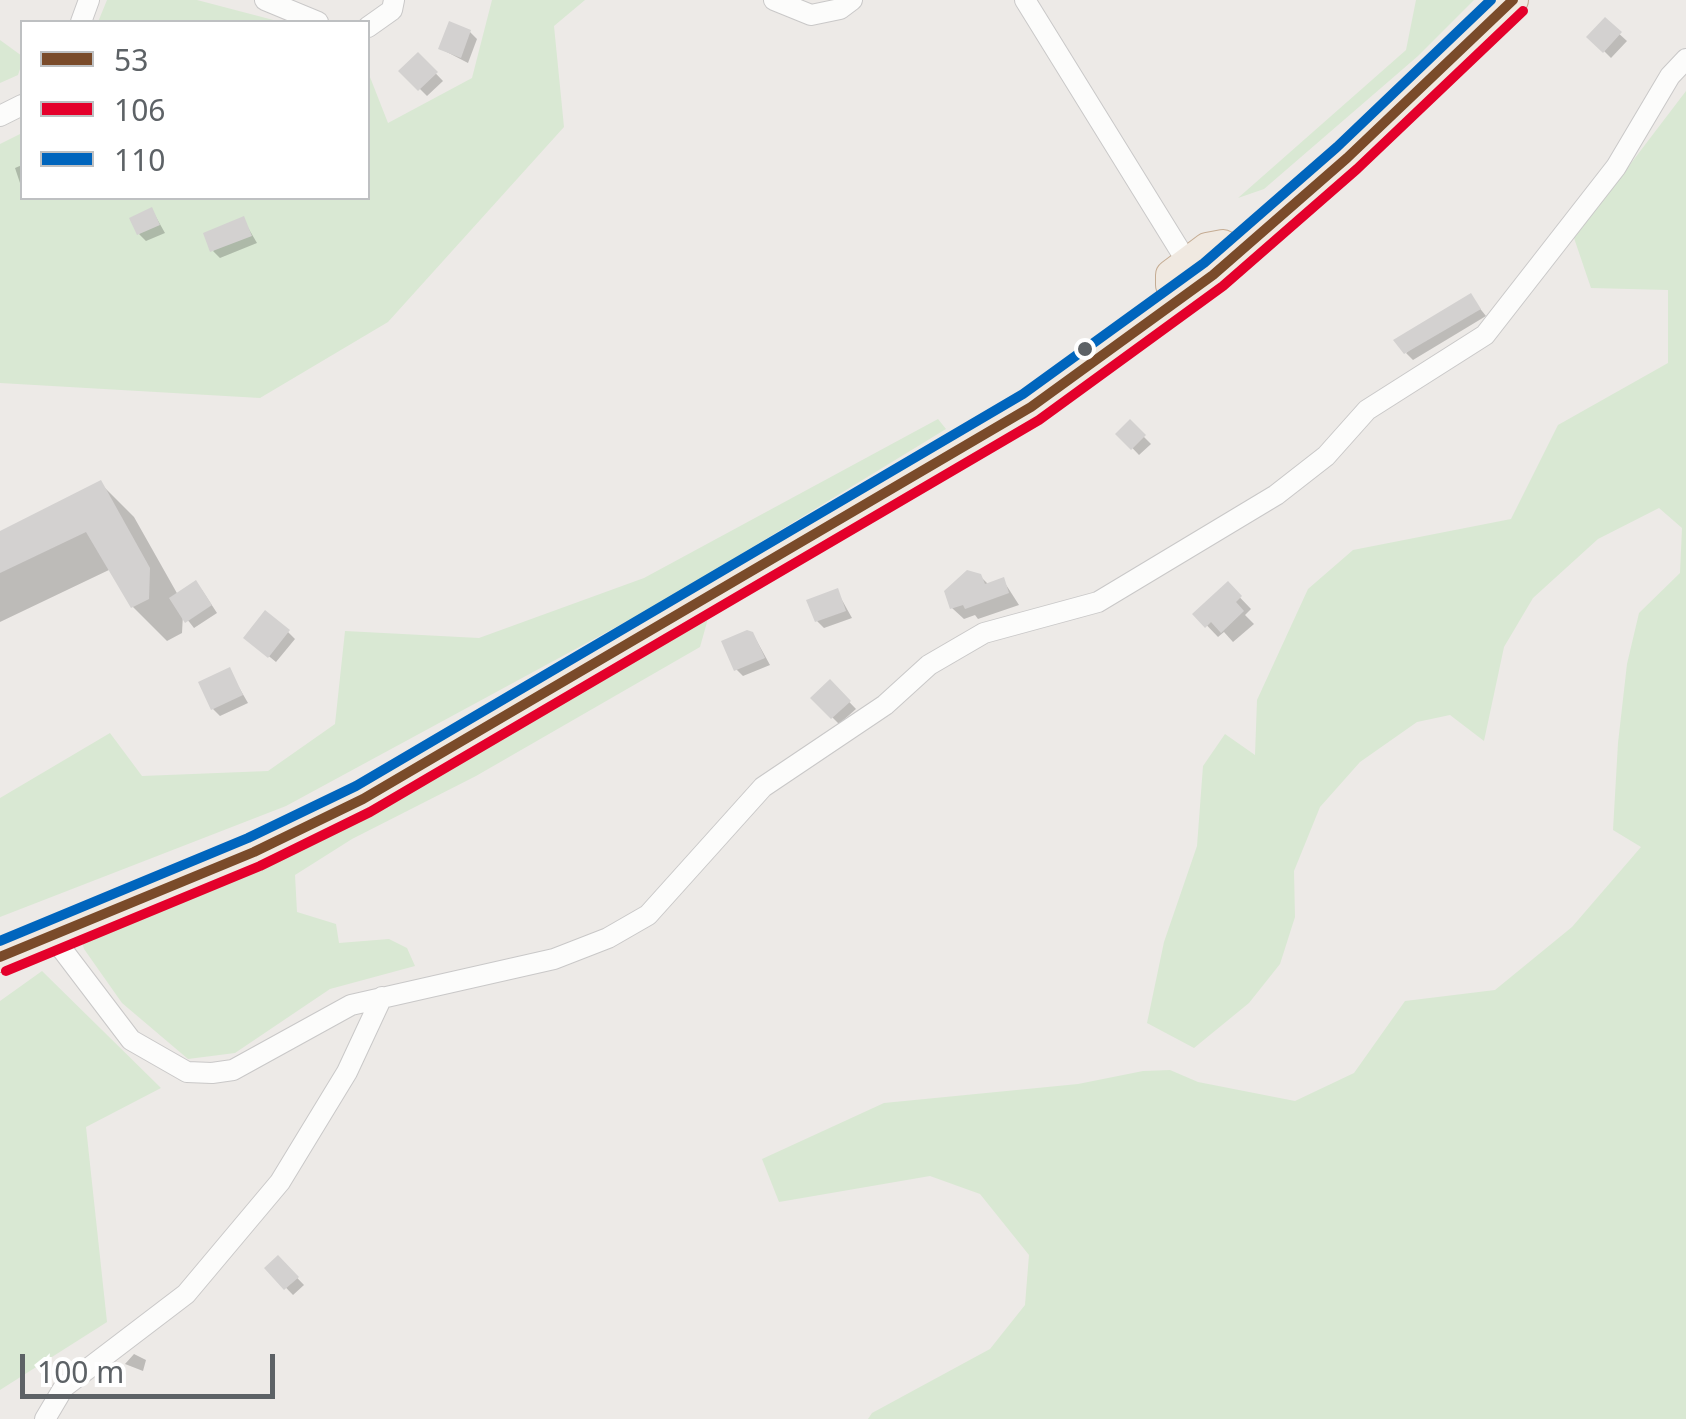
<!DOCTYPE html>
<style>
body{margin:0}
#map{position:relative;width:1686px;height:1419px;overflow:hidden;background:#edeae7;font-family:"Noto Sans",sans-serif}
canvas{display:block}
.legend{position:absolute;left:20px;top:20px;width:350px;height:180px;box-sizing:border-box;background:#fff;border:2px solid #bec0c2;margin:0;padding:12px 18px;list-style:none;font-size:30px;color:#5d6266}
.legend li{display:flex;align-items:center;gap:20px;height:50px}
.legend b{width:50px;border:2px solid #bec0c2}
.scale{position:absolute;left:20px;top:1354px;width:255px;height:45px;box-sizing:border-box;border:5px solid #5d6266;border-top:0;padding-left:12px;font-size:30px;line-height:35px;white-space:nowrap;color:#5d6266;-webkit-text-stroke:8px #fff;paint-order:stroke}
</style>
<div id="map">
<canvas width="1686" height="1419"></canvas>
<ul class="legend">
<li><b style="height:12px;background:#7a4b2a"></b>53</li>
<li><b style="height:12px;background:#e4002b"></b>106</li>
<li><b style="height:12px;background:#0065bd"></b>110</li>
</ul>
<div class="scale">100 m</div>
</div>
<script>
const context = document.querySelector('canvas').getContext('2d');
context.lineJoin = 'round';
function fillPath(path, color) {
  context.fillStyle = color;
  context.fill(path, 'evenodd');
}
function toPath(rows) {
  const path = new Path2D();
  for (const r of rows) {
    path.moveTo(r[0], r[1]);
    for (let i = 2; i < r.length; i += 2) path.lineTo(r[i], r[i + 1]);
  }
  return path;
}
function trace(path, color, width, dash) {
  context.strokeStyle = color;
  context.lineWidth = width;
  context.lineCap = dash ? 'butt' : 'round';
  context.setLineDash(dash || []);
  context.stroke(path);
}
const green = toPath([
 [107,0,197,0,281,22,98,22],
 [492,0,585,0,554,26,564,127,388,322,260,398,0,383,0,144,22,133,22,198,368,198,368,72,388,123,472,78],
 [1416,0,1474,0,1418,56,1264,189,1238,198,1406,50],
 [0,40,22,56,22,63,18,75,0,83],
 [1686,91,1686,1419,868,1419,872,1413,990,1349,1025,1305,1029,1255,980,1194,930,1176,779,1202,762,1159,884,1103,1078,1084,1143,1071,1170,1070,1198,1082,1295,1101,1354,1073,1405,1001,1495,990,1572,927,1641,847,1613,830,1618,743,1627,664,1639,613,1680,573,1682,528,1659,508,1598,539,1533,598,1504,647,1484,741,1450,715,1417,722,1360,762,1320,807,1294,871,1295,917,1280,964,1249,1003,1194,1048,1147,1023,1164,942,1197,846,1203,766,1225,734,1255,755,1257,700,1308,589,1353,550,1511,519,1558,425,1668,363,1668,290,1591,288,1574,238],
 [938,419,946,429,666,600,286,806,0,917,0,798,110,733,142,776,268,771,335,724,345,631,479,638,644,578],
 [709,615,700,647,476,776,352,839,295,875,297,912,336,924,339,943,389,939,407,948,415,966,330,989,235,1053,188,1059,122,1003,84,949,81,938,338,821],
 [42,971,161,1088,86,1127,107,1322,0,1390,0,1001]
]);
const shadow = toPath([
 [1605,21,1627,41,1611,58,1590,37],
 [470,32,477,39,468,63,441,49],
 [418,55,443,81,427,96,402,71],
 [22,165,22,189,15,168],
 [152,210,165,233,146,241,139,234],
 [243,219,257,243,220,258,213,251],
 [1470,296,1486,316,1413,360,1406,353],
 [1130,423,1151,444,1139,455,1119,434],
 [100,483,134,517,178,595,202,590,217,613,194,628,183,614,182,633,167,641,133,607,111,569,0,622,0,533],
 [980,576,989,585,1003,580,1019,605,978,619,975,615,964,619,952,608],
 [1228,585,1251,609,1245,615,1254,624,1233,642,1224,632,1218,637,1196,614],
 [837,591,852,618,824,628,817,621],
 [288,632,295,639,276,662,254,644],
 [753,634,770,665,743,676,736,669],
 [229,670,248,703,220,716,213,709],
 [830,682,856,709,839,724,813,698],
 [278,1258,304,1285,293,1295,267,1268],
 [134,1354,146,1360,143,1371,125,1364]
]);
const building = toPath([
 [1605,17,1622,32,1603,53,1586,37],
 [449,21,471,30,461,58,438,49],
 [418,52,438,72,418,91,398,71],
 [152,207,160,225,137,235,129,218],
 [244,216,252,236,210,252,203,233],
 [1471,293,1481,309,1404,354,1393,340],
 [1130,419,1146,435,1131,450,1115,434],
 [101,480,150,568,149,599,131,608,86,532,0,573,0,531],
 [967,570,981,574,985,584,1004,577,1009,593,965,609,963,605,950,609,944,591],
 [196,580,212,605,185,623,169,598],
 [1228,581,1242,596,1236,602,1244,611,1221,633,1211,622,1205,628,1192,614],
 [838,588,846,611,815,622,806,600],
 [265,610,290,630,268,658,243,638],
 [747,630,753,632,765,658,734,671,721,641],
 [230,667,243,695,211,710,198,682],
 [830,679,851,701,831,719,810,698],
 [278,1255,299,1277,284,1290,264,1268]
]);
const minor = toPath([
 [265,0,318,22],
 [774,0,811,15,840,9,852,0],
 [1025,0,1192,270],
 [81,22,89,0],
 [368,27,392,10,394,0],
 [0,116,22,105],
 [52,936,131,1040,187,1072,212,1073,233,1070,351,1005,554,959,608,938,648,915,763,787,885,705,929,665,984,633,1098,602,1276,495,1326,456,1367,410,1485,335,1616,167,1670,76,1686,59],
 [45,1419,64,1387,186,1294,280,1182,347,1072,382,997]
]);
const highway = toPath([
 [1171,285,1171,275,1207,248,1223,245],
 [0,957,254,852,363,799,1031,407,1213,275,1347,158,1513,0]
]);
const bus1 = toPath([
 [0,957,254,852,363,799,1031,407,1213,275,1347,158,1513,0]
]);
const bus2 = toPath([
 [6,971,260,866,370,812,1039,420,1223,286,1357,169,1523,11]
]);
const bus3 = toPath([
 [0,941,248,838,356,786,1023,394,1204,263,1337,147,1491,0]
]);
const markers = [
 [1085,349,9,"#5d6266"]
];
fillPath(green, '#d9e8d3');
fillPath(shadow, '#0003');
fillPath(building, '#d3d1d0');
trace(minor, '#c9c8c8', 22);
trace(highway, '#c5ac93', 32);
trace(minor, '#fcfcfb', 20);
trace(highway, '#f0e9e1', 30);
trace(bus1, '#7a4b2a', 10);
trace(bus2, '#e4002b', 10);
trace(bus3, '#0065bd', 10);
for (const [x, y, r, color] of markers) {
  const dot = new Path2D();
  dot.arc(x, y, r, 0, 2 * Math.PI);
  context.fillStyle = color;
  context.fill(dot);
  trace(dot, '#fff', 4);
}
</script>
